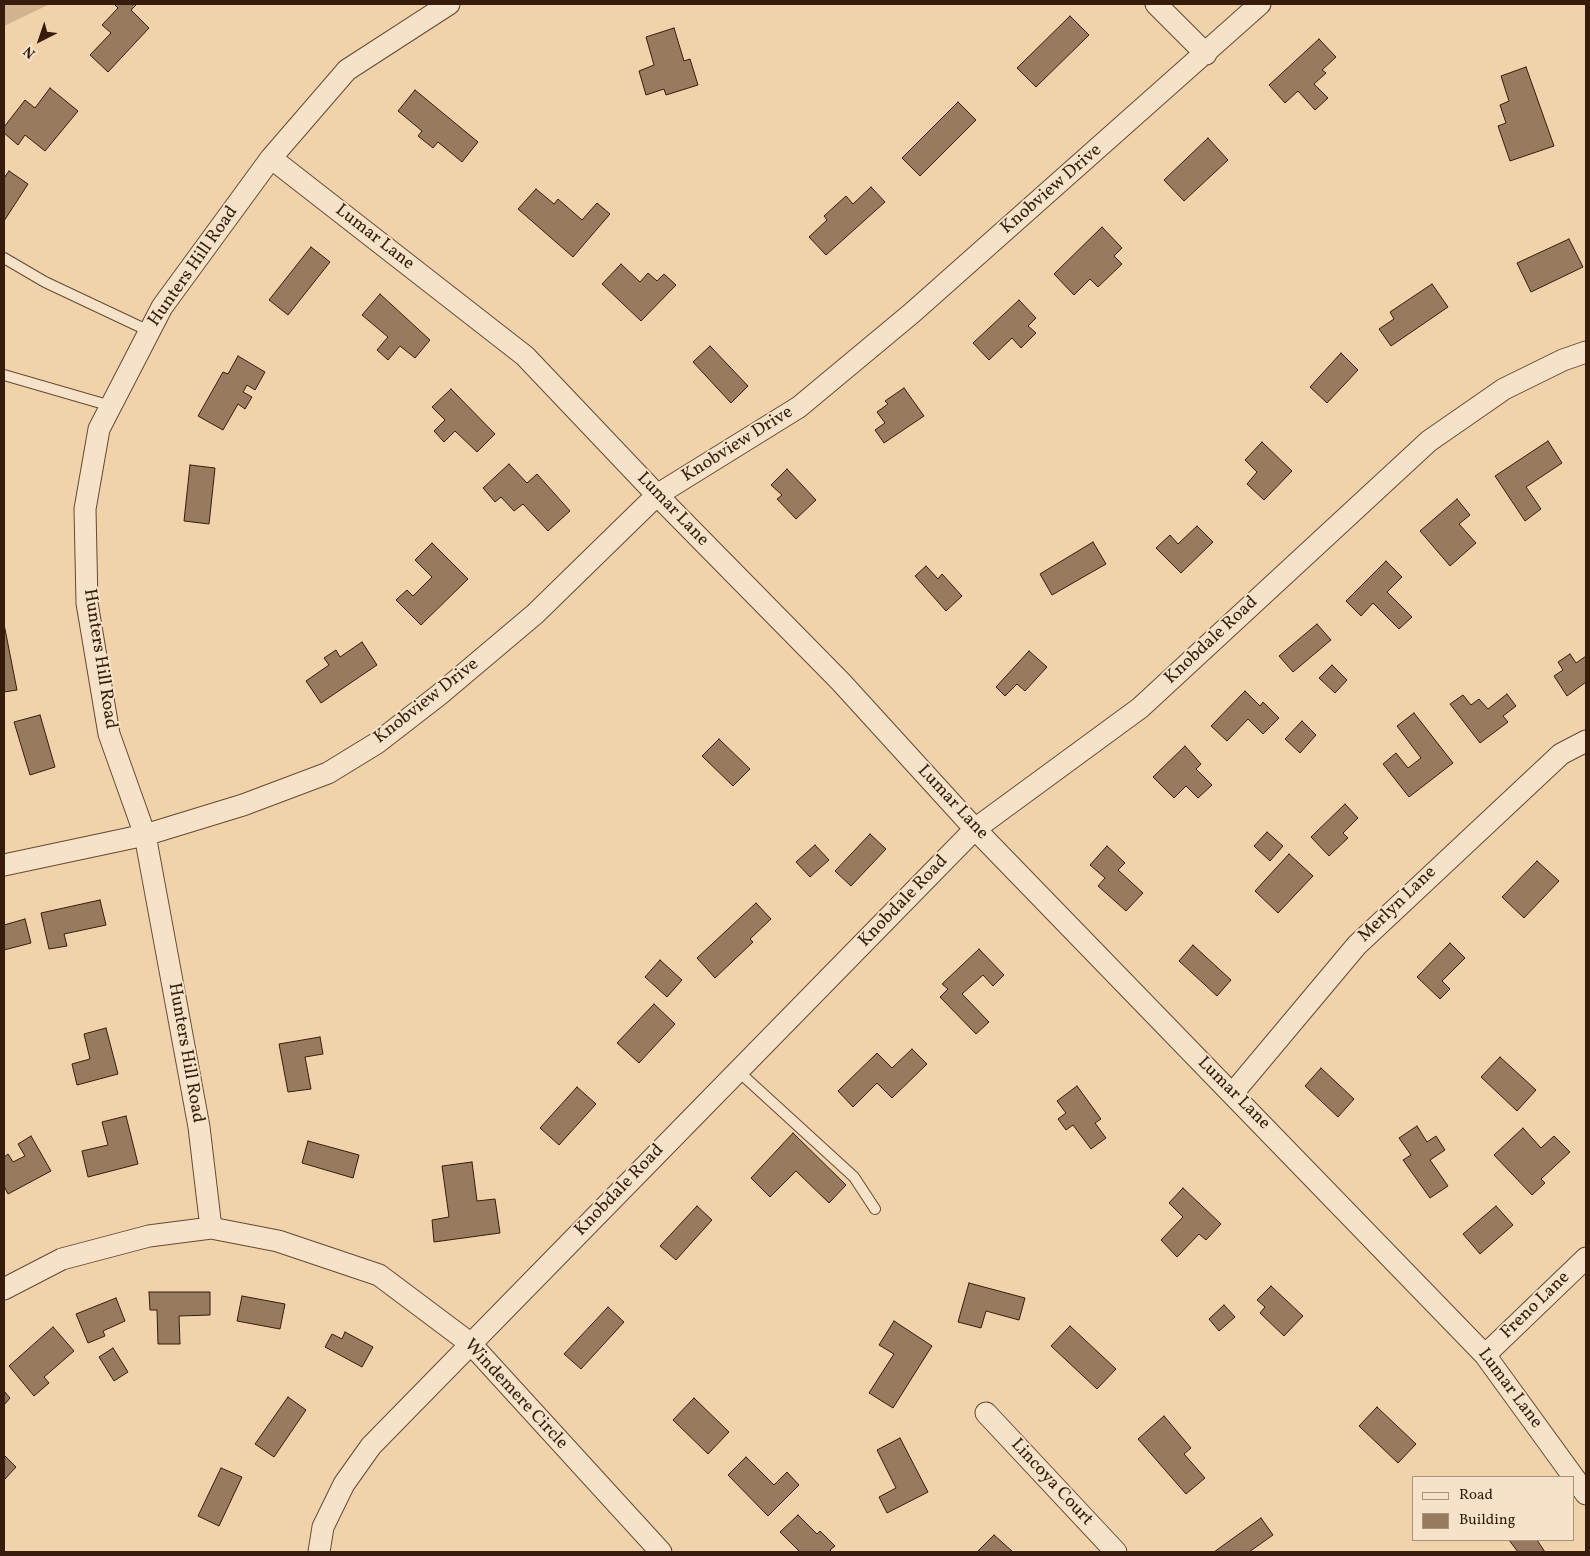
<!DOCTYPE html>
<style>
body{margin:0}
#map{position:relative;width:1590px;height:1556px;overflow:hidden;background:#f0d3aa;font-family:Vollkorn,serif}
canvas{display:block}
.frame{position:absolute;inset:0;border:5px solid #371c0b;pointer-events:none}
.legend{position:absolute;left:1412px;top:1476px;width:162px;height:65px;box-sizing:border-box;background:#f5e2c8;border:1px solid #a9937c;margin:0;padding:6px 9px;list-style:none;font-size:15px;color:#371c0b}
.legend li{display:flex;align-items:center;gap:10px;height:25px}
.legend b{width:25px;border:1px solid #a9937c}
.north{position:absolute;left:15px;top:15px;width:50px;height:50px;-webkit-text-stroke:4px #f5e2c8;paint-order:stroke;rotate:221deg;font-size:14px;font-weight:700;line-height:20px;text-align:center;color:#371c0b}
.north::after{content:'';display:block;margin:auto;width:18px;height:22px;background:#371c0b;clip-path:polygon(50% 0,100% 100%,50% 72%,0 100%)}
</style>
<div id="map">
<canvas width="1590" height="1556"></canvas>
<div class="frame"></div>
<ul class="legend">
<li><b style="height:6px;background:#f5e2c8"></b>Road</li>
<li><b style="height:14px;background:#977b5e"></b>Building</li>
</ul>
<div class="north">N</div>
</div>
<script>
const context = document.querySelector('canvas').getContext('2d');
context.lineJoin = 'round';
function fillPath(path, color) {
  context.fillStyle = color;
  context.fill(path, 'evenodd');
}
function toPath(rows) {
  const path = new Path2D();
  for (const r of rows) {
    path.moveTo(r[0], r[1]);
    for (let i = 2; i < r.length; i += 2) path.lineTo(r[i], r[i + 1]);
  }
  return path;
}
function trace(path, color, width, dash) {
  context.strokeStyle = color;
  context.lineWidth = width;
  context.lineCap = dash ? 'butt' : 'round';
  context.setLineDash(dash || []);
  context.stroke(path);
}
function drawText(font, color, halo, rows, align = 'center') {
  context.font = font + ' Vollkorn,serif';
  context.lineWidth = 4;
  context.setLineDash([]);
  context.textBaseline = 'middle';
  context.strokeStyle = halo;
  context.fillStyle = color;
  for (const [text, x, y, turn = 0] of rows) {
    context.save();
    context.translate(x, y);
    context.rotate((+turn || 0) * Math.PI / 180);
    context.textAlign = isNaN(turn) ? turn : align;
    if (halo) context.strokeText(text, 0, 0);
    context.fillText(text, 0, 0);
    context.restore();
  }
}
const green = toPath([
 [4,4,50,4,4,26]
]);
const building = toPath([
 [114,4,137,4,131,10,149,28,108,72,90,55,111,33,102,25,118,8,114,4],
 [1070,16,1089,35,1036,87,1017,68,1070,16],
 [674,28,684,61,690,59,698,85,666,95,664,89,646,95,639,71,654,65,646,37,674,28],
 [1319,39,1336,57,1322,70,1326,73,1314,84,1328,98,1315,110,1298,91,1285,103,1269,85,1319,39],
 [1526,67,1554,146,1510,161,1498,126,1506,123,1500,105,1509,101,1501,76,1526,67],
 [50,88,78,111,45,151,25,135,18,145,4,133,4,127,25,100,35,108,50,88],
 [415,90,478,142,462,162,438,142,433,148,418,136,422,131,398,111,415,90],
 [958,102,976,120,920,176,902,158,958,102],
 [1208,138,1228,160,1184,201,1164,180,1208,138],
 [9,171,28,184,4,221,4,178,9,171],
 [871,187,885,202,826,255,809,237,827,220,824,216,846,196,853,204,871,187],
 [536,189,554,204,558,199,582,220,597,203,610,214,573,257,518,209,536,189],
 [1102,227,1122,248,1114,256,1122,264,1098,287,1090,279,1074,295,1054,274,1102,227],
 [1569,239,1583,267,1531,292,1517,263,1569,239],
 [311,247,330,262,288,315,269,300,311,247],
 [621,264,640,282,648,273,657,281,664,274,676,285,641,321,602,284,621,264],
 [1432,284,1448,307,1391,346,1379,329,1394,319,1390,312,1432,284],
 [380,294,430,340,415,358,400,346,388,360,377,350,388,337,362,315,380,294],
 [1019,300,1036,318,1028,326,1036,333,1021,348,1012,338,989,360,973,343,1019,300],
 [710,346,748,386,731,403,693,362,710,346],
 [1341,353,1358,370,1327,403,1310,387,1341,353],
 [238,356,265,372,255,390,247,385,243,392,252,397,245,409,238,404,223,430,198,416,223,372,228,374,238,356],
 [904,388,924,416,884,443,875,430,885,423,877,412,888,404,885,401,904,388],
 [451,389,495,434,477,452,455,431,444,442,434,431,445,420,432,407,451,389],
 [1548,441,1562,463,1526,487,1541,509,1525,521,1495,476,1548,441],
 [1262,442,1292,471,1264,500,1247,484,1257,472,1245,460,1262,442],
 [509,464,527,483,537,474,570,511,548,531,523,504,514,511,501,497,495,502,483,488,509,464],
 [190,465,215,468,209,524,184,521,190,465],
 [787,469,816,500,796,519,777,499,782,495,771,485,787,469],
 [1457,499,1470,515,1459,524,1476,543,1450,566,1420,531,1457,499],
 [1197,526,1213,542,1181,573,1156,548,1170,535,1178,544,1197,526],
 [1093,542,1106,564,1052,595,1040,574,1093,542],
 [432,543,468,579,421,625,396,600,407,590,413,596,432,577,415,560,432,543],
 [1386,561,1402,577,1387,592,1412,617,1399,629,1373,603,1361,616,1346,601,1386,561],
 [926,566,938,579,942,574,962,596,946,611,915,576,926,566],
 [4,624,17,690,4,692,4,624],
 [1317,624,1331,640,1293,672,1279,656,1317,624],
 [362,642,377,665,321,703,306,681,329,665,324,658,336,650,340,657,362,642],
 [1029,651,1047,667,1025,691,1017,684,1005,696,996,687,1029,651],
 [1570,654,1576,663,1586,656,1586,682,1567,696,1554,676,1563,670,1558,662,1570,654],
 [1332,665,1347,680,1335,693,1319,678,1332,665],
 [1245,691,1260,706,1263,702,1279,718,1263,734,1248,719,1227,741,1211,726,1245,691],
 [1507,694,1516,706,1503,716,1508,722,1480,743,1450,704,1463,695,1471,705,1479,699,1488,709,1507,694],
 [1414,713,1453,763,1409,797,1383,764,1396,753,1408,768,1421,758,1397,726,1414,713],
 [40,715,55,767,30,775,14,722,40,715],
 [1302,721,1316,735,1300,753,1285,739,1302,721],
 [719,739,750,769,733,786,702,756,719,739],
 [1185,746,1201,764,1196,769,1212,785,1198,798,1186,786,1174,798,1153,777,1185,746],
 [1345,804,1358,818,1343,833,1348,838,1329,856,1311,837,1345,804],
 [1267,832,1283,846,1270,861,1254,846,1267,832],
 [870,834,886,849,851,886,835,871,870,834],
 [815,845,829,860,810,877,796,862,815,845],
 [1107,846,1125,863,1118,870,1143,893,1126,911,1098,886,1105,878,1090,865,1107,846],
 [1289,854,1313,876,1278,913,1255,891,1289,854],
 [1537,861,1559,881,1524,918,1502,897,1537,861],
 [100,900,106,925,64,934,67,946,49,949,41,913,100,900],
 [756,903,771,919,750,939,753,942,715,978,697,958,756,903],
 [25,919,31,943,4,950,4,925,25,919],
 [1450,943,1465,958,1442,981,1450,989,1440,999,1417,977,1450,943],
 [1193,945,1231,980,1217,996,1179,961,1193,945],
 [979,949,1004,975,993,986,983,975,962,994,989,1022,976,1034,940,997,948,989,942,984,979,949],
 [660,960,682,980,667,997,645,977,660,960],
 [654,1004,675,1024,639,1063,617,1043,654,1004],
 [106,1028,118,1074,77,1085,72,1064,90,1059,84,1034,106,1028],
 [320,1037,323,1054,305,1057,311,1089,288,1092,279,1044,320,1037],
 [912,1049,927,1064,892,1098,877,1083,853,1107,838,1091,877,1053,892,1068,912,1049],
 [1500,1057,1536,1090,1517,1111,1481,1077,1500,1057],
 [1321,1068,1354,1099,1338,1117,1305,1086,1321,1068],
 [1077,1086,1101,1119,1095,1123,1106,1138,1091,1149,1073,1125,1066,1130,1058,1119,1066,1113,1057,1101,1077,1086],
 [577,1087,596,1104,559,1145,540,1128,577,1087],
 [126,1116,138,1164,88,1177,82,1151,108,1145,102,1122,126,1116],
 [1417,1126,1427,1142,1436,1136,1445,1150,1430,1160,1448,1186,1430,1198,1403,1160,1411,1155,1399,1138,1417,1126],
 [1523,1128,1541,1148,1554,1136,1570,1152,1541,1179,1545,1183,1532,1195,1494,1155,1523,1128],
 [793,1133,846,1185,829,1203,796,1171,770,1197,751,1178,793,1133],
 [31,1136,51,1171,8,1194,4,1186,4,1157,8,1154,13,1162,25,1156,18,1144,31,1136],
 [308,1141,359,1155,353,1178,302,1163,308,1141],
 [472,1162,477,1201,495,1199,500,1233,434,1242,432,1220,449,1217,442,1166,472,1162],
 [1183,1188,1221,1224,1206,1240,1199,1234,1177,1257,1161,1240,1183,1217,1169,1203,1183,1188],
 [697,1206,712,1220,676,1260,660,1246,697,1206],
 [1496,1206,1513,1225,1480,1254,1463,1234,1496,1206],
 [969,1283,1025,1298,1019,1320,986,1311,981,1328,958,1322,969,1283],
 [1271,1286,1303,1316,1284,1336,1260,1313,1265,1307,1257,1300,1271,1286],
 [149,1292,210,1292,210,1315,179,1316,180,1344,158,1344,157,1310,150,1310,149,1292],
 [242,1296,285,1304,280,1329,237,1321,242,1296],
 [116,1298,125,1321,103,1331,105,1336,88,1343,76,1314,116,1298],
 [1224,1305,1235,1317,1219,1331,1209,1319,1224,1305],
 [608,1307,624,1322,581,1369,564,1354,608,1307],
 [894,1321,932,1346,893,1408,869,1393,894,1354,879,1345,894,1321],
 [1070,1326,1116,1369,1097,1389,1051,1346,1070,1326],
 [53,1327,74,1351,44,1377,49,1383,34,1396,9,1366,53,1327],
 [345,1332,373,1347,362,1367,325,1347,332,1334,342,1339,345,1332],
 [113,1348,128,1372,114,1381,99,1357,113,1348],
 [4,1391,10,1398,4,1405,4,1391],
 [288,1397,306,1410,274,1457,255,1444,288,1397],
 [694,1398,729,1432,708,1454,673,1420,694,1398],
 [1377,1407,1416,1444,1398,1463,1359,1426,1377,1407],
 [1164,1416,1191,1448,1184,1454,1205,1478,1186,1494,1138,1439,1164,1416],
 [900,1438,928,1492,887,1513,879,1497,896,1488,877,1450,900,1438],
 [4,1455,16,1467,4,1480,4,1455],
 [746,1457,774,1485,787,1472,799,1485,768,1516,728,1475,746,1457],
 [221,1468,242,1477,219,1526,198,1516,221,1468],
 [798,1515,817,1534,820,1531,835,1546,830,1550,832,1552,800,1552,780,1532,798,1515],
 [1261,1518,1273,1535,1249,1552,1214,1552,1261,1518],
 [994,1535,1013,1552,977,1552,994,1535],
 [1509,1540,1537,1540,1545,1552,1518,1552,1509,1540]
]);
const lane = toPath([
 [4,258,45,282,149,331],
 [4,375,111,406],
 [738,1071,854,1177,875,1209]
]);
const street = toPath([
 [1156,4,1206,54],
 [271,158,525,356,657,495,841,682,975,829,1485,1355,1586,1494],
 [4,865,145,835,243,805,328,773,377,743,439,695,535,614,657,495,799,407,912,313,1260,4],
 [1233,1093,1357,945,1561,754,1586,741],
 [211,1228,199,1127,145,835,109,734,87,603,85,509,99,429,162,307,271,158,347,70,449,4],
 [4,1289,62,1259,149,1236,211,1228,278,1241,379,1275,471,1344,661,1552],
 [1485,1355,1586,1258],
 [986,1413,1116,1552],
 [319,1552,323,1527,344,1484,371,1446,975,829,1140,708,1429,441,1504,389,1563,360,1586,352]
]);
const streetNames = [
 ["Knobview Drive",1052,190,-41],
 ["Lumar Lane",374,238,38],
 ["Hunters Hill Road",194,267,-55],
 ["Knobview Drive",738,445,-32],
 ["Lumar Lane",672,510,46],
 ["Knobdale Road",1212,641,-43],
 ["Hunters Hill Road",99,659,81],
 ["Knobview Drive",427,702,-38],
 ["Lumar Lane",952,803,47],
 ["Knobdale Road",904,902,-46],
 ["Merlyn Lane",1398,905,-44],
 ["Hunters Hill Road",185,1053,80],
 ["Lumar Lane",1233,1094,45],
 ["Knobdale Road",620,1191,-46],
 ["Freno Lane",1536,1306,-44],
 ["Lumar Lane",1509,1389,53],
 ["Windemere Circle",515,1395,47],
 ["Lincoya Court",1051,1483,47]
];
fillPath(green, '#d1b48f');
fillPath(building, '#977b5e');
trace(building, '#371c0b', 1);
trace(lane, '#654a33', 12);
trace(street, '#654a33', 23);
trace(lane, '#f5e2c8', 10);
trace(street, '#f5e2c8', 21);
drawText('18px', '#371c0b', '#f5e2c8', streetNames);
</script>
